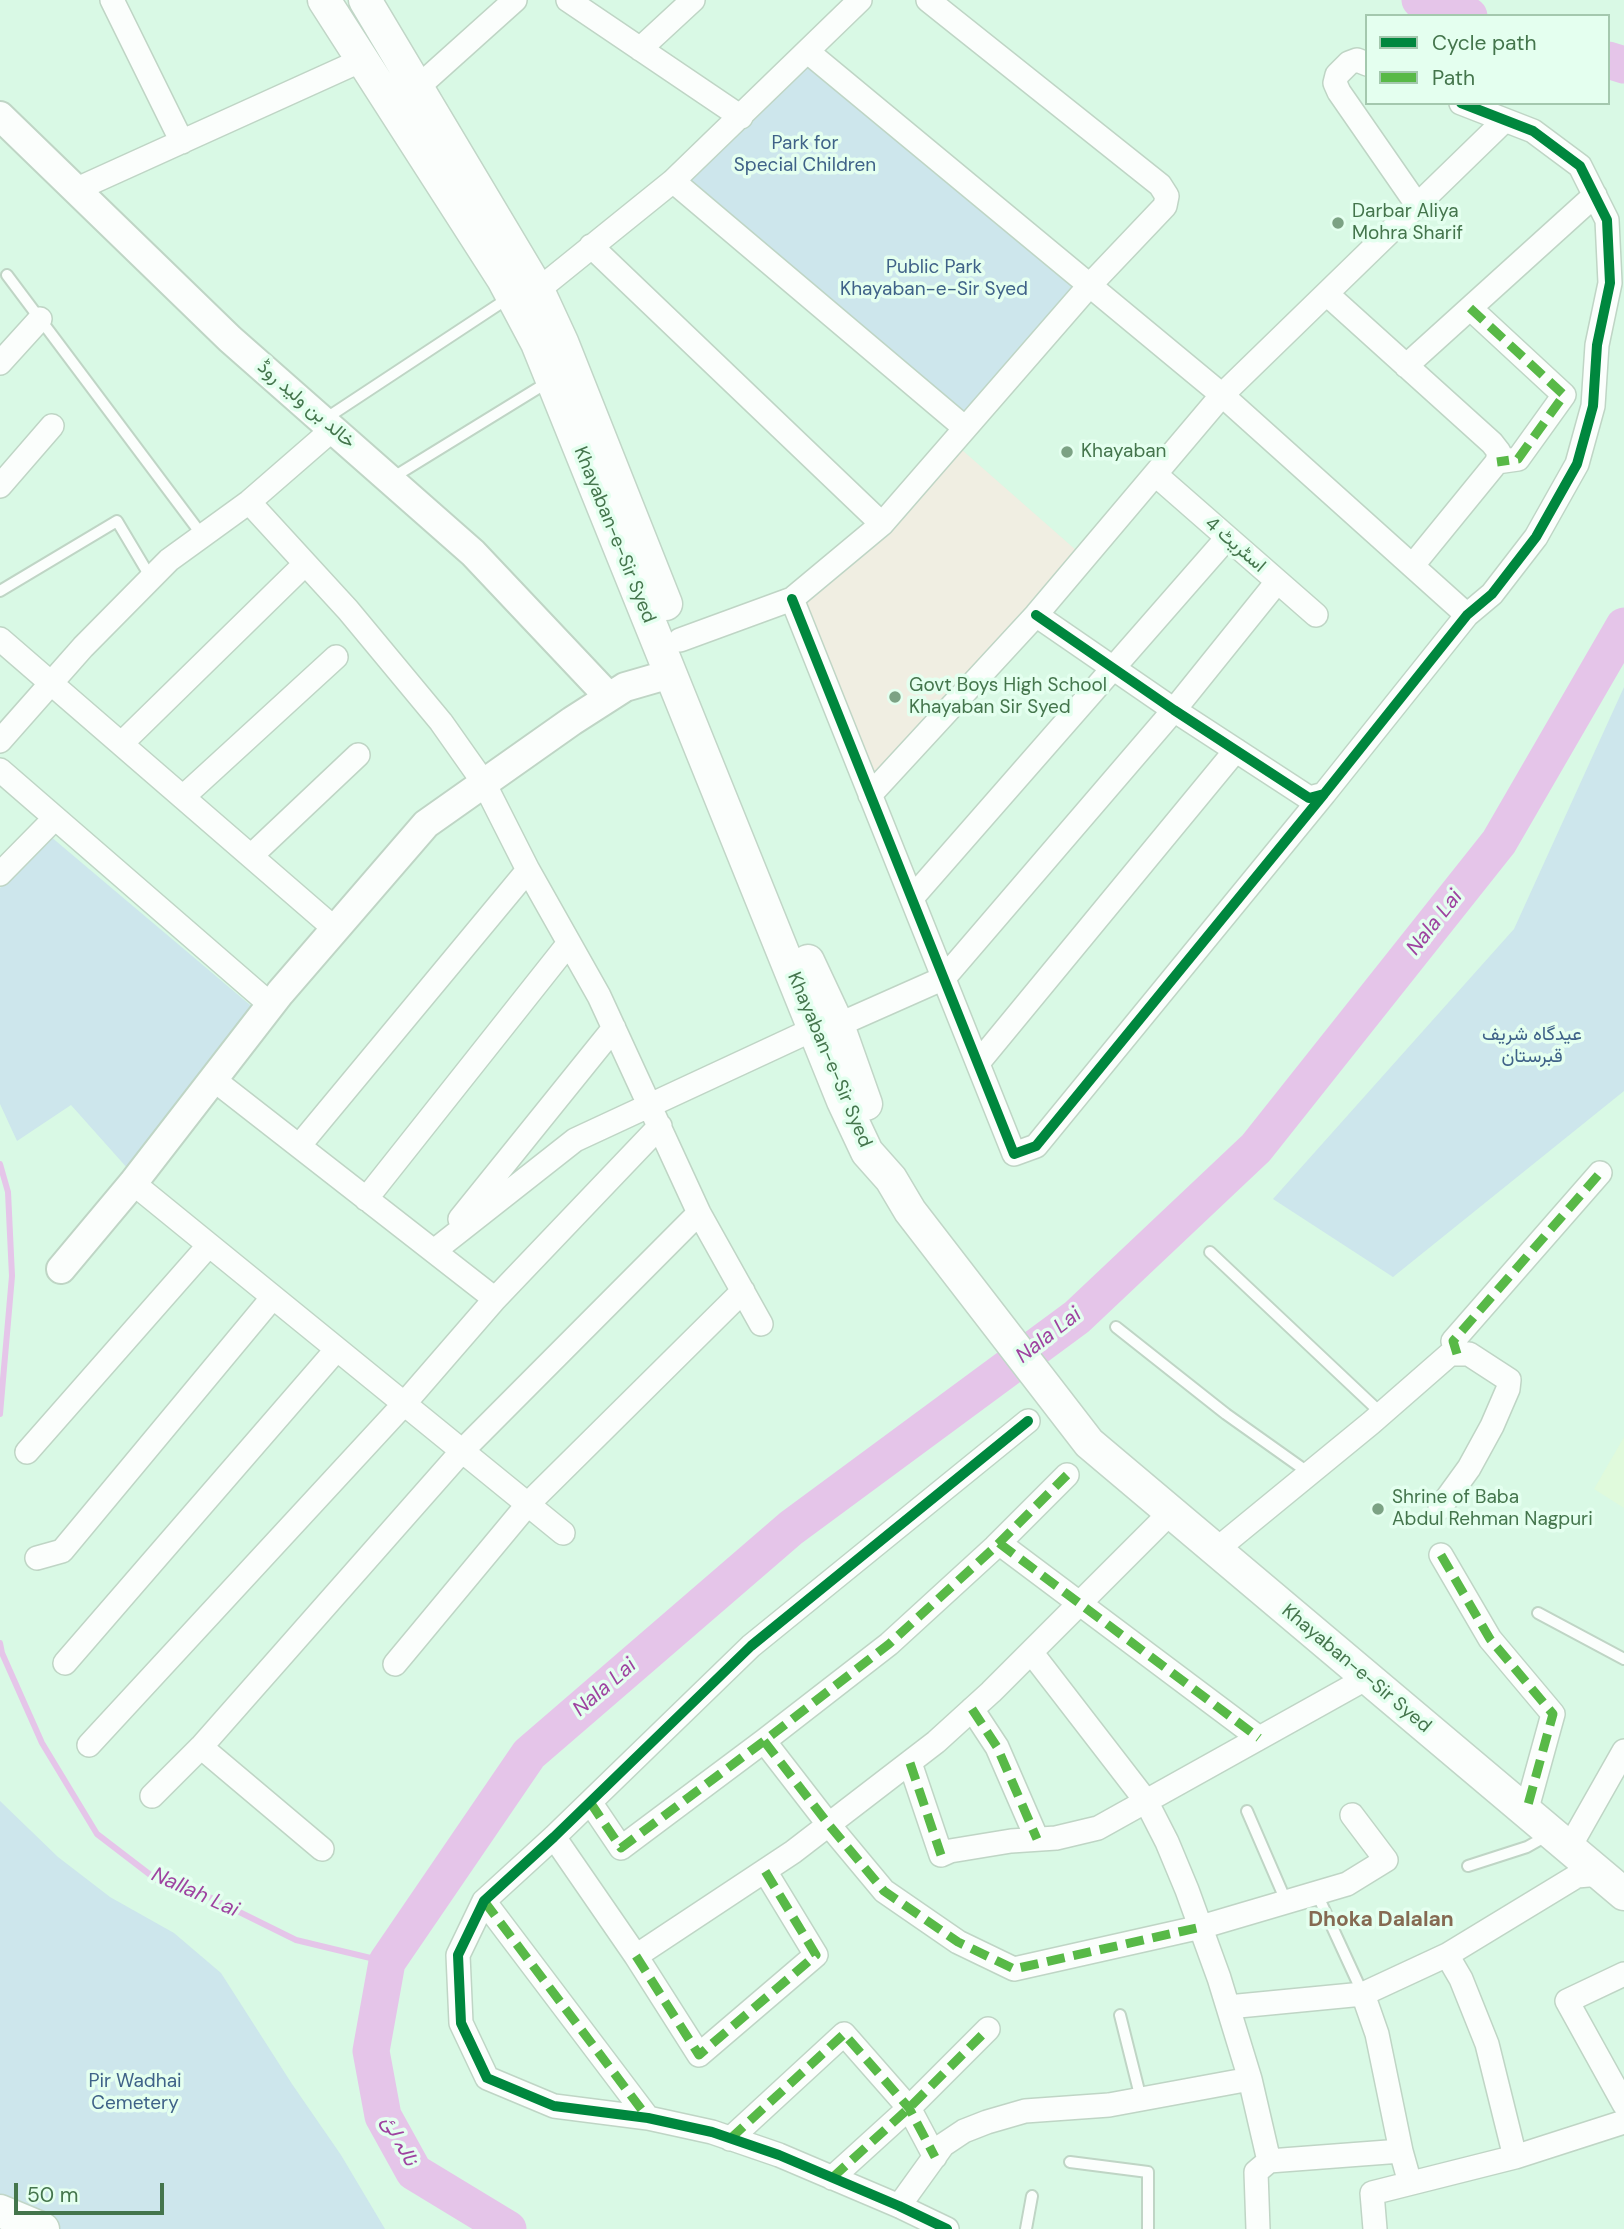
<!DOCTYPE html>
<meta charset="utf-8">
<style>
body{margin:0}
#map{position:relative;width:1624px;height:2229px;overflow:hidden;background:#e4f6ec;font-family:"DM Sans",sans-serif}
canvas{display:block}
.legend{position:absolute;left:1365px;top:14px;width:245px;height:91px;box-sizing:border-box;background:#e4ffef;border:2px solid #a4c8ae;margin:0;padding:9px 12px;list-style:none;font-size:21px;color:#44754c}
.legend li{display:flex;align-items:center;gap:14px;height:35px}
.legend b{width:35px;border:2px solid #a4c8ae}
.scale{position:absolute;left:14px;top:2183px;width:150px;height:32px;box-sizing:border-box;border:4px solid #44754c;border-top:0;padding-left:9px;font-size:21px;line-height:24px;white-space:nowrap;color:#44754c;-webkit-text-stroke:5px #e4ffef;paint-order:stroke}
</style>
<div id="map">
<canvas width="1624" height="2229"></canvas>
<ul class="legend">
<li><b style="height:9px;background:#00873e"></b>Cycle path</li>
<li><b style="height:9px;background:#58b947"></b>Path</li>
</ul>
<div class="scale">50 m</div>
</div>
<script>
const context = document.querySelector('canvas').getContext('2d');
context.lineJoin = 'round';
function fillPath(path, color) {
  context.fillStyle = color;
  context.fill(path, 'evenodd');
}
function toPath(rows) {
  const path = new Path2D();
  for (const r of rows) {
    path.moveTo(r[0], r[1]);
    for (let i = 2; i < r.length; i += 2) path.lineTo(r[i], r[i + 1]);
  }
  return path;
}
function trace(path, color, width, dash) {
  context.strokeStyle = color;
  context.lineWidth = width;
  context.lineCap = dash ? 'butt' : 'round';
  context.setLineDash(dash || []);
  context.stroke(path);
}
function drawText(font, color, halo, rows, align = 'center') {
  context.font = font + ' "DM Sans",Vazirmatn,sans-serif';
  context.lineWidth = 7;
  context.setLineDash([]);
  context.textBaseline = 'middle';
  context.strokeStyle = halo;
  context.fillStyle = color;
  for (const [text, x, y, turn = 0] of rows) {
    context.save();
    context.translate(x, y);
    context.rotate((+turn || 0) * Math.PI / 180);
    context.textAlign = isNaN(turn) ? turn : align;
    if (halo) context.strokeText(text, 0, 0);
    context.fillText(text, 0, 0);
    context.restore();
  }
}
const residential = toPath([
 [0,0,1624,0,1624,2229,0,2229],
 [1367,16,1608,16,1608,103,1367,103]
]);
const education = toPath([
 [953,442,1085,558,870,795,792,599]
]);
const medical = toPath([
 [1624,1437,1624,1508,1594,1489]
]);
const green = toPath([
 [808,52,1089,286,965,428,673,181],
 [1624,687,1624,1091,1393,1277,1273,1199,1514,929],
 [50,836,262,1015,137,1179,71,1105,17,1141,0,1104,0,888],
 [0,1801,58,1857,110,1897,174,1933,221,1973,292,2084,341,2155,385,2229,0,2229]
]);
const stream = toPath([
 [0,1164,8,1192,12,1276,0,1414],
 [0,1643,2,1653,42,1743,97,1834,157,1880,209,1897,296,1940,387,1962]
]);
const river = toPath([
 [1420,0,1469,16],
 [1608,60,1624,65],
 [508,2229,414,2172,383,2116,371,2051,387,1962,529,1754,791,1528,1077,1317,1256,1148,1499,842,1624,626]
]);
const service = toPath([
 [7,275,202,535],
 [325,419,510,297],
 [392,478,548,382],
 [0,591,117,521,151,578],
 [1210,1252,1382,1414],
 [1116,1327,1226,1414,1309,1473],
 [1538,1613,1624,1659],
 [1247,1811,1286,1901],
 [1468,1866,1527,1847,1550,1834],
 [1317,1894,1363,1994],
 [1120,2015,1141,2099],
 [1070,2162,1148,2172,1148,2229],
 [1026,2229,1032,2196]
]);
const minor = toPath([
 [112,0,182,142],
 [568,0,741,117],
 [640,49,693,0],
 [808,52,1222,395,1467,615],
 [1367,64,1357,60,1349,63,1337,75,1335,83,1339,92,1418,206],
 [417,88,515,0],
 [673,181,965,428],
 [75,190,362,60],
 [591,246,882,524],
 [538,290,673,181,860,0],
 [1328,295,1492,443,1499,452,1497,462,1413,565],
 [1470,308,1564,395,1518,459,1497,462],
 [0,363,40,319],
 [1406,366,1595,195],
 [1156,475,1316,615],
 [0,486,52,426],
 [249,502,348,610,441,722,484,783,528,870,599,996,699,1213,761,1324],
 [792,599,1014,1154,1036,1146,1324,794],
 [1036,615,1174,710,1309,798,1324,794,1467,615,1492,594,1536,537,1577,464,1593,406,1597,345,1610,283,1607,220,1580,166,1533,131,1461,103],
 [0,639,335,929],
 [680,640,792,599,882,524,1089,286,1165,206,1167,196,1160,185,928,0],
 [0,741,83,647,169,560,249,502,333,429],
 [122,743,305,564],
 [0,770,271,1005],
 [870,795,1036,615,1222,395,1504,121],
 [183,797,336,657],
 [251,856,358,755],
 [0,874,55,818],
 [912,898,1227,538],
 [838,1025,944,978,1174,710,1277,582],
 [978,1063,1236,750],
 [213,1079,495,1299],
 [299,1146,528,870],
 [133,1183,563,1533],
 [366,1199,569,943],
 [460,1219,614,1028],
 [434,1251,575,1140,814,1029],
 [1457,1354,1453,1341,1600,1173],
 [27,1452,209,1245],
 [999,1543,1259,1738],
 [1216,1550,1371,1423,1450,1354,1469,1354,1509,1380,1508,1389,1492,1426,1469,1468,1440,1508],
 [1441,1555,1490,1639,1553,1714,1526,1812],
 [37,1558,62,1551,273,1297],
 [1031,1652,1146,1801,1167,1842,1187,1890,1219,1978,1250,2079,1269,2161,1256,2172,1258,2229],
 [65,1663,337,1349],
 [395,1664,528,1504,743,1291],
 [972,1709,997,1747,1037,1839],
 [764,1741,829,1825,884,1891,958,1942,1014,1969,1201,1927,1347,1884,1386,1860,1352,1815],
 [89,1745,404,1404,495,1299,660,1126],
 [201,1747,322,1849],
 [910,1763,941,1855,950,1851,1011,1841,1056,1838,1098,1828,1367,1678],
 [152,1796,201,1747,462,1451,699,1213],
 [590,1802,621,1848,764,1741,889,1644,995,1547,1067,1475],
 [554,1837,636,1956,793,1852,936,1742,991,1692,1171,1512],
 [1569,1848,1624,1751],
 [484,1901,648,2118],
 [1447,1955,1461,1979,1487,2044,1515,2157],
 [636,1956,699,2055,816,1955,765,1871],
 [1624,1974,1567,2001,1624,2104],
 [1363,1994,1377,2034,1401,2151],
 [1228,2007,1363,1994,1447,1955,1577,1876,1600,1874],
 [730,2139,844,2034,909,2108,935,2157],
 [1269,2161,1401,2151,1410,2183],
 [832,2178,909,2108,988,2029],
 [899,2206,943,2145,964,2131,987,2122,1025,2111,1109,2105,1250,2079],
 [947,2229,899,2206,779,2155,712,2132,648,2118,554,2106,487,2078,461,2023,458,1955,484,1901,554,1837,751,1646,1028,1421],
 [1375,2229,1372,2193,1515,2157,1624,2122]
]);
const tertiary = toPath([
 [0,116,230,339,473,553,609,697],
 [61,1269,133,1183,280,993,426,824,572,721,625,687,670,674]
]);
const secondary = toPath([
 [324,0,503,279,537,343,843,1101,867,1152,891,1179,910,1211,1089,1443,1624,1894],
 [365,0,538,290,562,342,666,604],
 [808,961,838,1025,866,1104],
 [0,2211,43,2229]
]);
const quiet = toPath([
 [1470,308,1564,395,1518,459,1497,462],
 [1457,1354,1453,1341,1600,1173],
 [999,1543,1259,1738],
 [1441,1555,1490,1639,1553,1714,1526,1812],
 [972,1709,997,1747,1037,1839],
 [764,1741,829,1825,884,1891,958,1942,1014,1969,1201,1927],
 [910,1763,941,1855],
 [590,1802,621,1848,764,1741,889,1644,995,1547,1067,1475],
 [484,1901,648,2118],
 [636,1956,699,2055,816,1955,765,1871],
 [730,2139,844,2034,909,2108,935,2157],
 [832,2178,909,2108,988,2029]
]);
const cycleway = toPath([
 [792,599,1014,1154,1036,1146,1324,794],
 [1036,615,1174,710,1309,798,1324,794,1467,615,1492,594,1536,537,1577,464,1593,406,1597,345,1610,283,1607,220,1580,166,1533,131,1461,103],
 [947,2229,899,2206,779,2155,712,2132,648,2118,554,2106,487,2078,461,2023,458,1955,484,1901,554,1837,751,1646,1028,1421]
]);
const markers = [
 [1338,223,7,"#7ca284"],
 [1067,452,7,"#7ca284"],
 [895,697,7,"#7ca284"],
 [1378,1509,7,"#7ca284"]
];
const parkNames = [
 ["Park for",805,144],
 ["Special Children",805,166],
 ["Public Park",934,268],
 ["Khayaban-e-Sir Syed",934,290],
 ["عیدگاہ شریف",1532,1035],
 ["قبرستان",1532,1057],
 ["Pir Wadhai",135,2082],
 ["Cemetery",135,2104]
];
const poiNames = [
 ["Darbar Aliya",1352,212],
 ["Mohra Sharif",1352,234],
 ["Khayaban",1081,452],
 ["Govt Boys High School",909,686],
 ["Khayaban Sir Syed",909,708],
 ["Shrine of Baba",1392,1498],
 ["Abdul Rehman Nagpuri",1392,1520]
];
const streetNames = [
 ["خالد بن ولید روڈ",306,405,41],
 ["Khayaban-e-Sir Syed",614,535,68],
 ["اسٹریٹ 4",1235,545,41],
 ["Khayaban-e-Sir Syed",829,1060,67],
 ["Khayaban-e-Sir Syed",1356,1669,40]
];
const waterNames = [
 ["Nala Lai",1435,923,-52],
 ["Nala Lai",1049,1336,-38],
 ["Nala Lai",605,1688,-41],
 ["Nallah Lai",195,1893,24],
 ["نالہ لئ",399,2141,62]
];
const neighbourhoodNames = [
 ["Dhoka Dalalan",1381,1920]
];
fillPath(residential, '#d9f9e5');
fillPath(education, '#f0eee2');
fillPath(medical, '#e0fadc');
fillPath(green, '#cde6ec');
trace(stream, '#e5c5e9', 6);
trace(river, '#e5c5e9', 37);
trace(service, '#bfd5c5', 14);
trace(minor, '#bfd5c5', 26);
trace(tertiary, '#bfd5c5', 32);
trace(secondary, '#c1d6c7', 35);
trace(service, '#fbfefc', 10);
trace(minor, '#fbfefc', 23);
trace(tertiary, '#fbfefc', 28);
trace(secondary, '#fbfefc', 32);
trace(quiet, '#58b947', 9, [18, 9]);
trace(cycleway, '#00873e', 10);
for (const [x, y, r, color] of markers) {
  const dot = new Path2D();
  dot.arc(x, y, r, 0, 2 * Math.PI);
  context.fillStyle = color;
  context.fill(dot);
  trace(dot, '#e4ffef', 2.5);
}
drawText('19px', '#3f6288', '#e4ffef', parkNames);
drawText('19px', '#44754c', '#e4ffef', poiNames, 'left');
drawText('19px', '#44754c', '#e4ffef', streetNames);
drawText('italic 21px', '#9e43a0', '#e4ffef', waterNames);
drawText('bold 21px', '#856a52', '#e4ffef', neighbourhoodNames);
</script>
